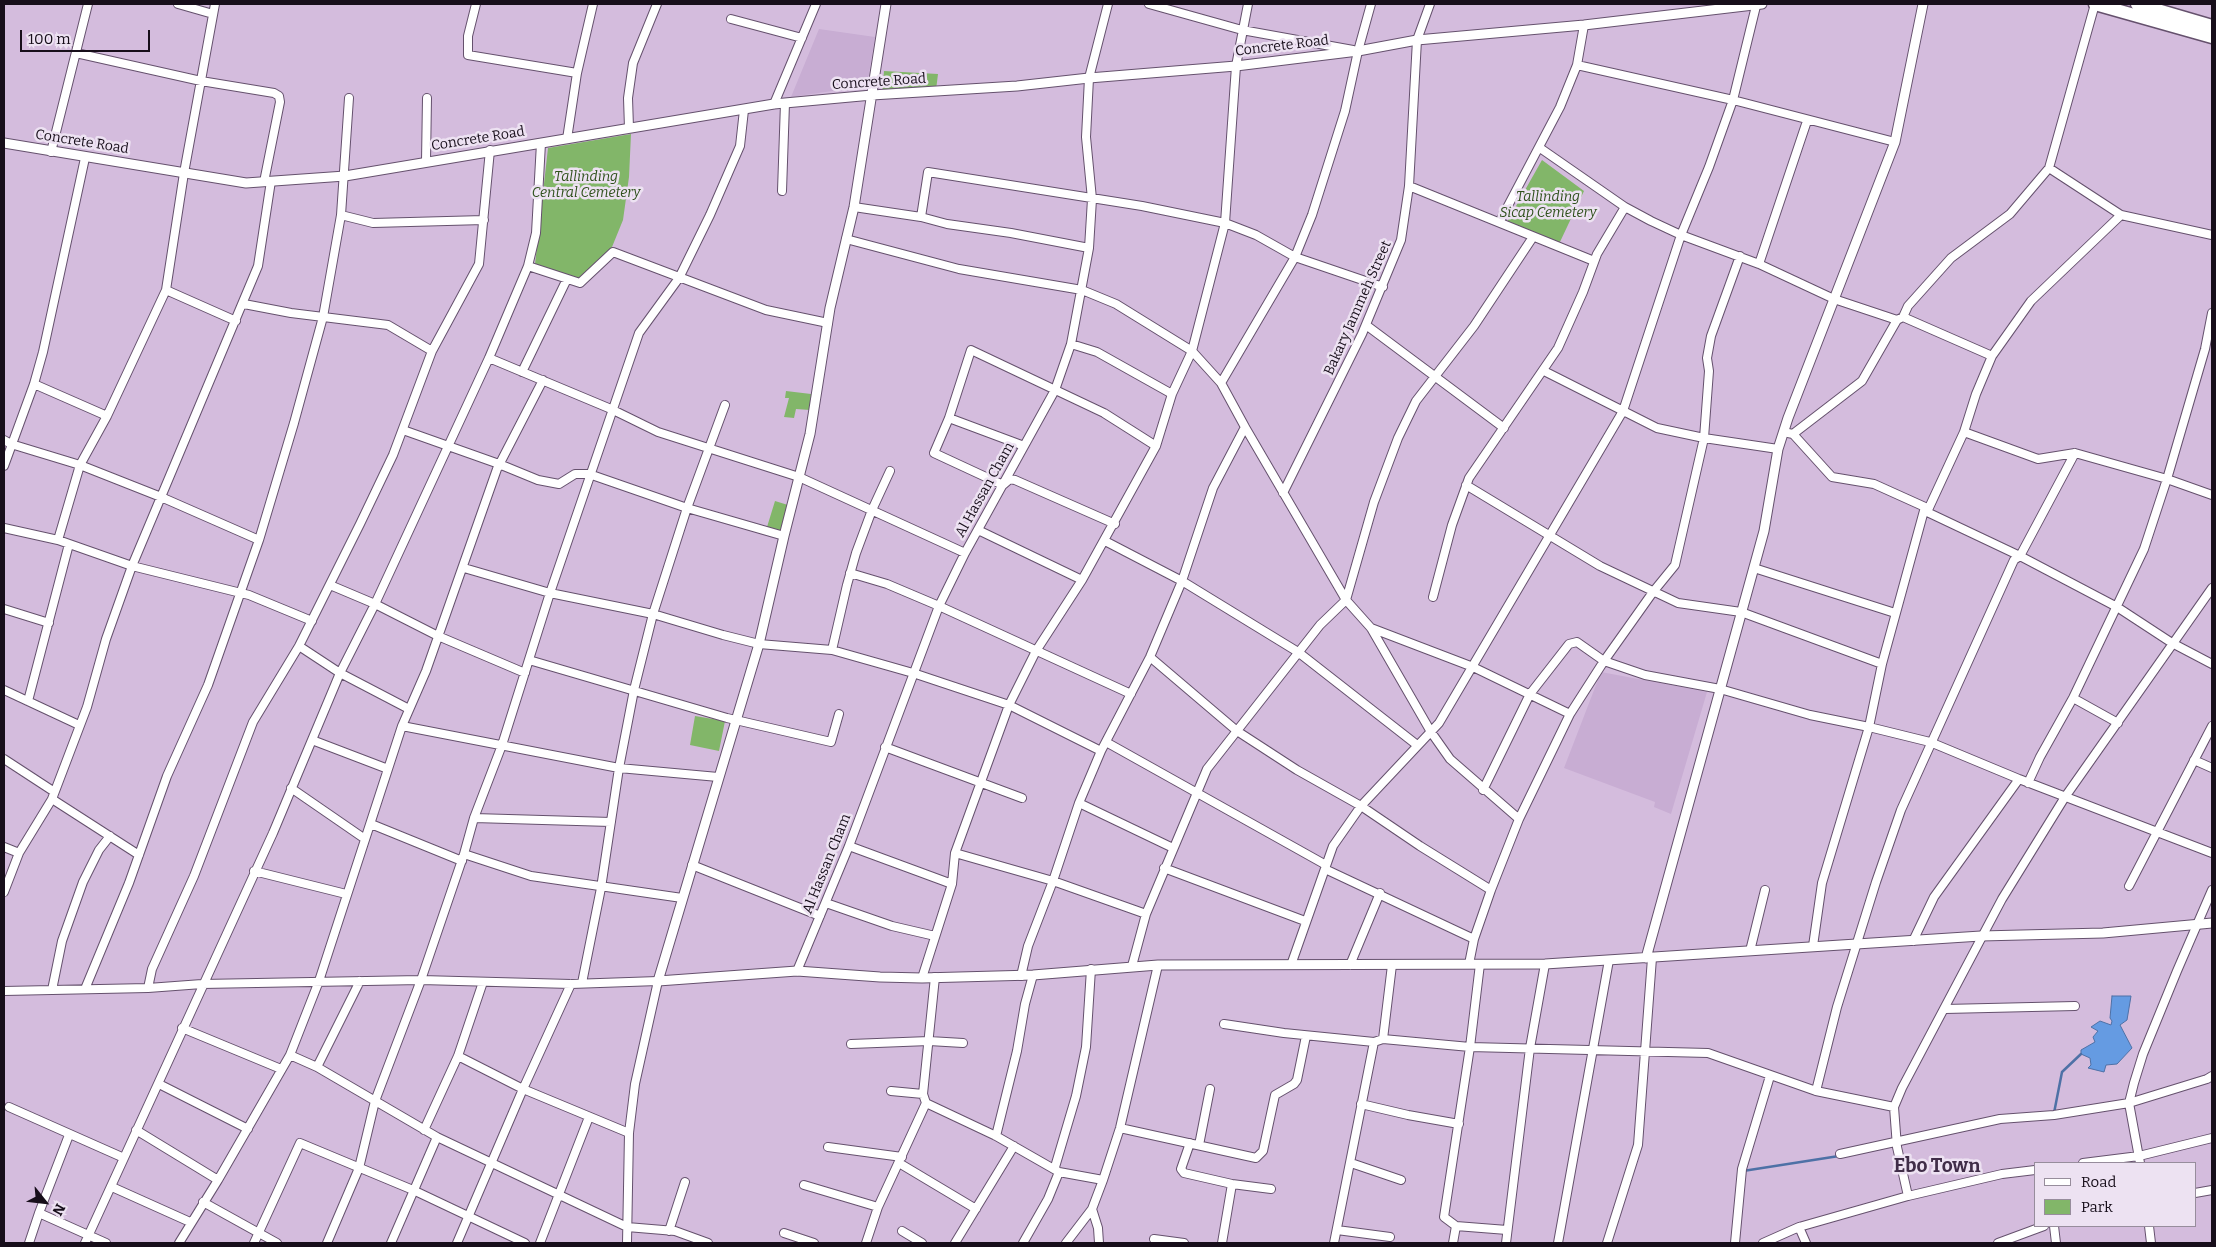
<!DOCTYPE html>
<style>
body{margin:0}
#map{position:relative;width:2216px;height:1247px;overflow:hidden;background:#d4bcdd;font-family:Bitter,serif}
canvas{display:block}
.frame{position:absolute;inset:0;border:5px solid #170e1a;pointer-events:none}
.legend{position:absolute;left:2034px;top:1162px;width:162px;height:65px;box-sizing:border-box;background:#ede2f2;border:1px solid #978d9c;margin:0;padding:6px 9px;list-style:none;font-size:15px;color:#170e1a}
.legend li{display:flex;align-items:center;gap:10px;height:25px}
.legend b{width:25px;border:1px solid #978d9c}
.north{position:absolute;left:20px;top:1177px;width:50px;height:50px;-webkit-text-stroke:4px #ede2f2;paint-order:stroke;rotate:119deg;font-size:14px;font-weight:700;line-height:20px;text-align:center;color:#170e1a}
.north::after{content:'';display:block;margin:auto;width:18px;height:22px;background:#170e1a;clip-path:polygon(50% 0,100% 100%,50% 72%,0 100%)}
.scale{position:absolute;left:20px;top:30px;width:130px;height:22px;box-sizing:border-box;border:2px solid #170e1a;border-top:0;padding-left:6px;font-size:15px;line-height:18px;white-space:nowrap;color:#170e1a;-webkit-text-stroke:4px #ede2f2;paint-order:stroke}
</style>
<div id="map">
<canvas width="2216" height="1247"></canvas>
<div class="frame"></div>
<ul class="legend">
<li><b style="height:6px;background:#fff"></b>Road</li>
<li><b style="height:14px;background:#82b669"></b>Park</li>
</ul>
<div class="north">N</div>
<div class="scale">100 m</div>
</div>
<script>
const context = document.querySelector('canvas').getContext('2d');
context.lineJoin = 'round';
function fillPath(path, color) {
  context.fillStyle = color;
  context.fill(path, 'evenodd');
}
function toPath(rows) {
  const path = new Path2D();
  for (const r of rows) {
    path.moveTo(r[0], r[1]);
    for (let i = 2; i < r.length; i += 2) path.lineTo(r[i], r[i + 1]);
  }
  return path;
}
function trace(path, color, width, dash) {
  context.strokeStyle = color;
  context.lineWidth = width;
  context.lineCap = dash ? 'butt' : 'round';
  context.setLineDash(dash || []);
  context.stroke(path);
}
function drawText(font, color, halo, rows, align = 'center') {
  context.font = font + ' Bitter,serif';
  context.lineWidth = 5;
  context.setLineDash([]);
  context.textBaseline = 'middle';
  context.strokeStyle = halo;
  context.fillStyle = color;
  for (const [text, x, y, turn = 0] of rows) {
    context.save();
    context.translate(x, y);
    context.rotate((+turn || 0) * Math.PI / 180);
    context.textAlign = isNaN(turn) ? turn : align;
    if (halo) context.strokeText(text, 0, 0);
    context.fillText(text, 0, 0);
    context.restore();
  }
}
const built = toPath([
 [819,29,875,37,867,86,791,97],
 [1601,672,1707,692,1671,814,1654,807,1655,802,1564,768]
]);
const green = toPath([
 [884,71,938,74,936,90,882,95],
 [631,134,629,177,623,220,612,247,580,280,535,264,548,148],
 [1542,160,1584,191,1559,244,1507,222],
 [786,391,811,394,810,410,796,409,794,418,784,417,789,398,785,398],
 [775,501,788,505,780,531,767,527],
 [695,716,725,721,719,751,690,745]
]);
const water = toPath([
 [2112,996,2131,996,2127,1020,2120,1025,2132,1048,2117,1064,2106,1065,2104,1072,2088,1068,2091,1065,2090,1058,2081,1054,2081,1050,2095,1042,2093,1037,2098,1031,2091,1027,2100,1021,2111,1025,2112,1021,2110,1018,2112,996]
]);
const stream = toPath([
 [2054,1113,2062,1072,2081,1054],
 [1743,1171,1839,1156]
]);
const minor = toPath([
 [178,4,213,14],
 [476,4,468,36,468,55,577,73],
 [1149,4,1242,30,1353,50],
 [731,19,802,38],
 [76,53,201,81,274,93,279,96,280,102,264,182],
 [1577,65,1733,100,1895,142],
 [774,104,816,4],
 [629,128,628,98,633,63,657,4],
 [567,139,577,73,593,4],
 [1540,148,1625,207,1651,221,1681,235,1759,264,1834,299,1897,320],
 [51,152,88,4],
 [426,161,427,98],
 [2049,168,2121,215,2212,235],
 [1409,186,1594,261],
 [782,191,785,103],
 [854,207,921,217,947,224,1011,233,1089,248],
 [341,215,373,223,484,220],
 [921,217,928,172,1142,206,1225,223,1256,235,1295,257,1383,287],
 [1500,221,1560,107,1577,65,1584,25],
 [846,239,959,269,1082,290,1116,304,1192,351,1221,383,1245,427,1346,600,1371,628,1431,732,1450,759,1519,819],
 [1759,264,1807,121],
 [528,266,580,283,613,252,766,310,828,323],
 [166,290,236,321],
 [244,304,291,313,388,325,432,351],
 [1903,317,1992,356],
 [1366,325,1504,428],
 [1071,344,1097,352,1172,394],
 [489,358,611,409,658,432,799,477,965,553],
 [1544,371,1657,428,1704,438,1778,449],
 [522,372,567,279],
 [1221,383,1295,257,1312,215,1345,111,1358,51,1371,4],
 [34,384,107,416],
 [949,418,1024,446],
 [403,430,499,464,538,480,559,484,575,474,589,474,687,508,784,536],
 [1964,432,2038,459,2075,453,2167,479,2212,495],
 [1788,433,1793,434,1832,477,1874,484,1925,507,1927,512,2020,556,2117,607,2172,643,2212,664],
 [1793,434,1862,381,1897,320,1903,317,1908,306,1951,258,2010,214,2049,168,2095,4],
 [4,440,11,444,80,465,161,497,259,540],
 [4,466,34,384,43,352,85,158],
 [1466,485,1600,566,1678,603,1741,612,1882,664],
 [1283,493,1362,334,1401,240,1409,186,1417,40,1430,4],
 [1927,512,1964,432,1976,394,1992,356,2031,301,2121,215],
 [1115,524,1015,480,1010,479,1003,485,934,453,949,418,971,350,1104,413,1156,446],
 [4,528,58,540,132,566,249,595,312,621],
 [978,530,1082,580],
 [58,540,80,465,107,416,166,290,184,173,215,4],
 [1105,541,1182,581,1298,652,1417,745],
 [464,568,550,593,653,614,723,635,759,644,832,650,913,673,1009,705,1101,751],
 [1754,568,1895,613],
 [850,573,887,584,939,606,1131,694],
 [330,585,375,604,438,636,525,673],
 [1433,597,1452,525,1469,478,1558,348,1583,292,1597,254,1625,207],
 [4,609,49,623],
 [1371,628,1473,667,1570,714],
 [299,646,340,673,409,709],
 [832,650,847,585,856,553,872,510,890,471],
 [1150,657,1237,731,1297,770,1361,806,1420,846,1491,890],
 [529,660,727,718,831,742,839,714],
 [4,690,79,725],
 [2073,698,2118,723],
 [28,701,69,544],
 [402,726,619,768,718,777],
 [312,740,388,769],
 [1106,742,1326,865],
 [885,747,1022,798],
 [4,759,53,791],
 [2194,760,2212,768],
 [2028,783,2040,757,2073,698,2144,549,2167,479,2205,349,2212,313],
 [291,788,365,839],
 [1483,790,1530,694,1569,644,1577,642,1604,661,1645,675,1720,689,1810,715,1869,727,1930,742,2019,779,2212,853],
 [52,799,139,855],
 [1079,803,1173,848],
 [474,818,611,822],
 [371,824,462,861],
 [849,846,952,884],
 [4,847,19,853],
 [955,853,1053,881,1146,914],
 [464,854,531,876,682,898],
 [692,865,820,916],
 [1164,868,1305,921],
 [1325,869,1474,939],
 [254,871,346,894],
 [2129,886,2212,726],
 [4,892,19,853,52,799,87,707,106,639,132,566,258,266,271,181],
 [826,903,892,926,935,936],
 [1913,941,1934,897,2019,779],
 [1813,946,1822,883,1869,727,1882,664,1925,507],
 [1750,951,1765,890],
 [1469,964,1474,939,1491,890,1519,819,1570,714,1604,661,1653,592,1675,565,1704,438,1709,371,1707,358,1711,336,1740,256],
 [1480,964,1470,1047,1444,1217,1456,1226,1507,1230],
 [1291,965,1333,846,1361,806,1439,723,1623,411,1681,235,1709,167,1733,100,1756,6],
 [1350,965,1380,893],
 [1132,966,1146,914,1207,769,1320,625,1346,600,1374,502,1398,438,1416,401,1474,326,1533,237],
 [797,971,849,846,939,606,965,553,1055,390,1071,344,1089,248,1092,199,1086,137,1089,78,1108,4],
 [1021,976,1028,946,1053,881,1079,803,1101,751,1150,657,1182,581,1213,488,1245,427],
 [922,978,952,884,955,853,1009,705,1036,651,1082,580,1156,446,1172,394,1192,351,1225,223,1236,66,1248,4],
 [582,983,601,888,619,768,634,690,653,614,687,508,725,405],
 [148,988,152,969,194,876,253,722,299,646,360,524,393,455,432,351,479,264,490,150],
 [85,989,129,883,167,776,208,685,259,540,294,423,323,317,341,215,349,98],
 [52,990,62,941,83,882,99,850,110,836],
 [4,991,148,988,202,984,421,980,571,984,658,981,635,1084,629,1133,627,1243],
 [1945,1009,2075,1006],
 [1224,1024,1284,1033,1374,1042,1383,1039,1470,1047,1708,1053,1816,1091,1894,1107],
 [182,1028,281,1069],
 [1383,1039,1392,965],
 [851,1044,929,1041,963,1043],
 [290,1055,317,1067,437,1137,627,1227,675,1231,708,1243],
 [458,1056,523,1089,629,1133],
 [317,1067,360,981],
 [159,1084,248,1129],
 [891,1091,923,1094],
 [1816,1091,1837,1007,1876,882,1901,810,2014,560,2020,556,2075,453],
 [926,1103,996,1136,1059,1172,1103,1180],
 [1361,1104,1408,1115,1459,1124],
 [9,1107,124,1158],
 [1120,1128,1256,1158,1263,1151,1275,1095,1294,1084,1297,1080,1306,1036],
 [136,1130,218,1180],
 [424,1130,458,1056,483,982],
 [996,1136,1017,1051,1025,1004,1033,975],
 [1190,1143,1181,1169,1184,1173,1232,1184,1271,1189],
 [1199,1145,1210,1089],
 [828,1147,902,1157],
 [1840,1154,2000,1119,2054,1115,2129,1103,2207,1079,2212,1076],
 [899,1163,976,1209],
 [1351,1163,1401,1180],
 [2083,1163,2139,1156,2212,1138],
 [2140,1163,2129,1103,2134,1083,2143,1054,2177,971,2212,890],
 [1055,1167,1076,1096,1086,1047,1091,969],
 [804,1185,878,1207],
 [112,1187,190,1222],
 [2195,1193,2212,1190],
 [1908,1196,1897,1147,1894,1107,1902,1088,2002,899,2065,797,2212,588],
 [203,1202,277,1243],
 [1092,1209,1098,1228,1099,1243],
 [39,1213,106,1243],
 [2054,1226,2056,1243],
 [2149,1226,2151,1243],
 [1799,1227,1806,1243],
 [1337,1230,1390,1237],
 [669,1231,685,1182],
 [902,1231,922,1243],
 [784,1233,814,1243],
 [1154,1239,1184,1243],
 [29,1243,39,1213,69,1135],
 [85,1243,273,833,340,673,375,604,489,358,528,266,536,233,541,143],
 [179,1243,218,1180,290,1055,319,981,402,726,426,671,497,469,543,380],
 [254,1243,300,1143,413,1190,525,1243],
 [327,1243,359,1168,375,1101,421,980,464,854,474,818,502,745,550,593,639,333,679,278,710,215,740,146,744,110],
 [391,1243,437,1137],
 [457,1243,523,1089,571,984],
 [540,1243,589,1117],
 [866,1243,878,1207,926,1103,923,1094,935,977],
 [955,1243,1014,1146],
 [1023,1243,1048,1199,1059,1172],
 [1066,1243,1092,1209,1103,1180,1120,1128,1158,965],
 [1222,1243,1232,1184],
 [1334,1243,1374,1042],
 [1453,1243,1456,1226],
 [1506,1243,1530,1048,1545,964],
 [1558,1243,1609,960],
 [1607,1243,1638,1145,1652,958],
 [1735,1243,1742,1169,1770,1076],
 [1763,1243,1799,1227,1908,1196,2002,1174,2035,1170],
 [1998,1243,2044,1226]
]);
const tertiary = toPath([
 [886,4,854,207,830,308,810,434,784,536,759,644,658,981,797,971,880,977,922,978,1033,975,1158,965,1545,964,1981,936,2103,933,2212,923],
 [4,143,246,183,345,176,774,104,872,95,1017,86,1089,78,1236,66,1358,51,1417,40,1584,25,1762,4],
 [1646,958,1764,531,1778,449,1788,418,1895,142,1923,4]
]);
const trunk = toPath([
 [2095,4,2212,37],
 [2137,4,2212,26,2209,36]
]);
const streetNames = [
 ["Concrete Road",1282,46,-7],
 ["Concrete Road",879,82,-4],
 ["Concrete Road",478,139,-9],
 ["Concrete Road",82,142,9],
 ["Bakary Jammeh Street",1358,308,-66],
 ["Al Hassan Cham",985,490,-61],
 ["Al Hassan Cham",827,864,-68]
];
const parkNames = [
 ["Tallinding",586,177],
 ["Central Cemetery",586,193],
 ["Tallinding",1548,197],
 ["Sicap Cemetery",1548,213]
];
const districtNames = [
 ["Ebo Town",1937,1167]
];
fillPath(built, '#c8add3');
fillPath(green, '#82b669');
fillPath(water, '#659be2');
trace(water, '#4e71a6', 1);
trace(stream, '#4e71a6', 2.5);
trace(minor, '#65516d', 10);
trace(tertiary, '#65516d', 11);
trace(trunk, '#65516d', 15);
trace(minor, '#fff', 8);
trace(tertiary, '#fff', 9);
trace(trunk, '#fff', 12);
drawText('14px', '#170e1a', '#ede2f2', streetNames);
drawText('italic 14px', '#2f511c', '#ede2f2', parkNames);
drawText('bold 19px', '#402d48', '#ede2f2', districtNames);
</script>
